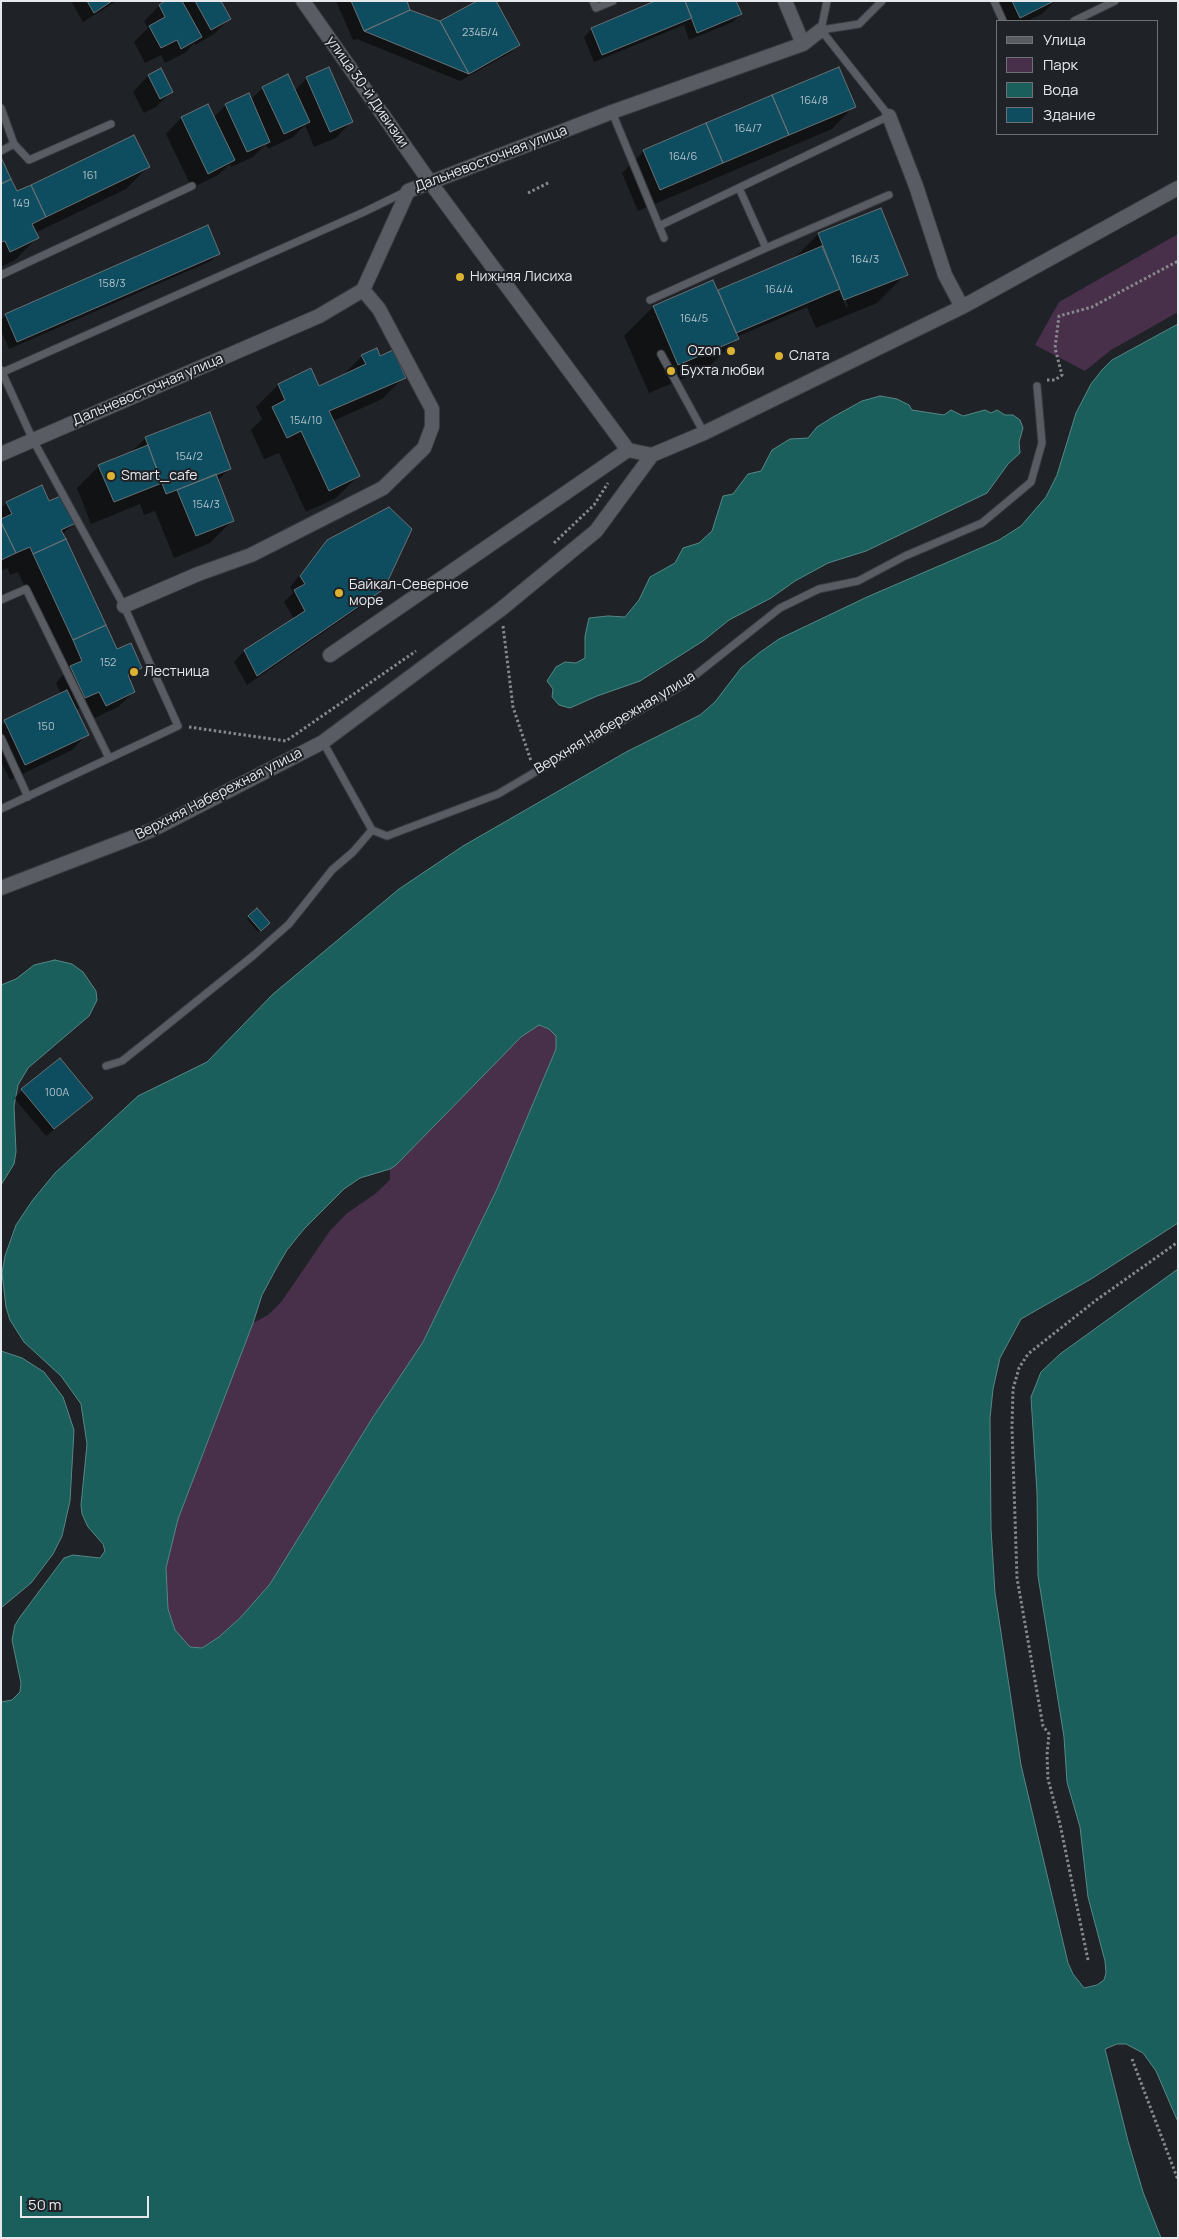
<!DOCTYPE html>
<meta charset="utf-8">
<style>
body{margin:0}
#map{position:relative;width:1179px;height:2239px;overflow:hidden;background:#1f2227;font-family:Manrope,sans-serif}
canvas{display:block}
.frame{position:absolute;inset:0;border:2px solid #e6e8ec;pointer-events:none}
.legend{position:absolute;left:996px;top:20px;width:162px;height:115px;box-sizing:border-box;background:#1f2227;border:1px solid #6f7176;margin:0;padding:6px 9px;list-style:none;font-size:15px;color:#e6e8ec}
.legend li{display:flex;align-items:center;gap:10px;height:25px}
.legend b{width:25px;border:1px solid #6f7176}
.scale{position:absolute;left:20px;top:2196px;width:129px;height:22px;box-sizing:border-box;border:2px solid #e6e8ec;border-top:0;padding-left:6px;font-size:15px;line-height:18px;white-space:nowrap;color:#e6e8ec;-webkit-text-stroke:4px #1f2227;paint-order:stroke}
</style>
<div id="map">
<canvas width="1179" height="2239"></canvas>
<div class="frame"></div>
<ul class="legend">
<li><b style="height:6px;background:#595d63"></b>Улица</li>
<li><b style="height:14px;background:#482f4a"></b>Парк</li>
<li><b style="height:14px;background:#1a5f5b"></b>Вода</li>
<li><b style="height:14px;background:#0e4c5f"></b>Здание</li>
</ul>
<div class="scale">50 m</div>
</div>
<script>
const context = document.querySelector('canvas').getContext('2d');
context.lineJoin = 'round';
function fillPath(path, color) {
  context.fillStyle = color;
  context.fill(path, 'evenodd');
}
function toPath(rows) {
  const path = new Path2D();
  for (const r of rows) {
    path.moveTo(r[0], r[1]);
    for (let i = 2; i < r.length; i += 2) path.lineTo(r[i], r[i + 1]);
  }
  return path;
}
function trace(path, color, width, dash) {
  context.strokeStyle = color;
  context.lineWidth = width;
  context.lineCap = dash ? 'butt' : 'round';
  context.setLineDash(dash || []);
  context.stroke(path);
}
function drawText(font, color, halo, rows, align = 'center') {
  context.font = font + ' Manrope,sans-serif';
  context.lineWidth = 4;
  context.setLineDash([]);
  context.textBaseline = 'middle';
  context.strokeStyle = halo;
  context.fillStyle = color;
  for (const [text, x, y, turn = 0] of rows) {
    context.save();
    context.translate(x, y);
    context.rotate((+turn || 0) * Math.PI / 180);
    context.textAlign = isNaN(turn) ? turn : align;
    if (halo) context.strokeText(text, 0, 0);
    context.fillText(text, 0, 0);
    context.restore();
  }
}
const green = toPath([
 [1178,234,1178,312,1111,350,1085,371,1035,345,1059,302],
 [538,1025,549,1029,556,1036,556,1049,497,1189,423,1342,373,1417,270,1584,241,1617,219,1637,202,1648,190,1647,175,1630,168,1609,166,1568,178,1519,253,1323,268,1315,282,1301,329,1232,346,1214,375,1194,390,1180,390,1169,521,1037]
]);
const water = toPath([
 [1178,324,1178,1223,1091,1279,1021,1319,1000,1358,993,1389,990,1418,991,1529,995,1593,1021,1765,1068,1963,1073,1974,1084,1988,1097,1985,1104,1980,1106,1973,1105,1961,1088,1897,1080,1827,1067,1782,1064,1737,1038,1576,1037,1493,1031,1397,1041,1372,1060,1354,1178,1269,1178,2122,1156,2071,1143,2053,1126,2044,1117,2044,1105,2049,1128,2141,1143,2192,1161,2238,1,2238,1,1702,12,1700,20,1692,21,1683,12,1640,15,1625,20,1617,64,1558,73,1555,100,1558,105,1551,103,1544,88,1527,82,1514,81,1505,87,1444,81,1404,61,1376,24,1342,10,1320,6,1307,2,1273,5,1256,16,1225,32,1201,55,1173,138,1096,207,1062,273,994,399,889,463,846,529,808,626,752,700,715,715,702,741,668,759,653,779,639,867,597,999,540,1021,526,1046,497,1057,475,1076,413,1091,384,1102,370,1112,360,1178,324],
 [539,1025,549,1029,556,1036,556,1049,497,1189,423,1342,373,1417,270,1584,241,1617,219,1637,202,1648,190,1647,175,1630,168,1609,166,1568,178,1519,253,1323,262,1295,277,1267,287,1250,304,1229,344,1189,360,1178,390,1169,396,1165,521,1037,539,1025],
 [880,396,897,399,909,405,912,410,944,415,951,410,963,416,985,410,991,413,997,410,1005,415,1013,415,1020,420,1023,428,1019,442,1020,453,1008,464,987,493,866,551,828,563,795,581,771,598,729,620,703,641,640,681,597,696,570,708,559,705,552,697,553,689,547,681,556,667,565,662,576,663,585,658,585,636,589,618,608,616,625,617,639,600,650,577,675,563,683,548,699,543,712,531,723,496,733,494,748,474,761,471,772,450,790,439,808,438,817,427,833,417,862,401,880,396],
 [55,960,72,964,83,972,96,991,97,1000,89,1016,28,1068,18,1085,14,1106,16,1152,14,1164,1,1185,1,985,16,979,34,965,55,960],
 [1,1351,22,1358,44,1372,63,1397,74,1430,70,1501,62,1536,53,1554,31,1583,1,1608,1,1351]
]);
const shadow = toPath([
 [71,1,117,1,83,22],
 [167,1,220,1,229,19,214,34,195,45,194,43,185,53,165,63,161,55,145,63,134,42,148,28,144,21,159,6],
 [336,1,405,1,409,11,440,23,518,45,510,53,460,81,357,39,353,40],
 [658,1,740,14,733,22,689,40,684,25,594,62,584,37,592,29],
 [989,1,1055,1,1042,14,1027,21,999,21],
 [160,70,172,91,156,107,144,113,133,92,148,76],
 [307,78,351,122,336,138,314,147,305,125,293,137,268,149,266,144,253,157,231,167,230,164,218,175,192,188,166,134,181,118,207,106,213,118,226,105,250,100,263,88,294,91],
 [854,106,832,129,638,211,622,173,644,151],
 [1,160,17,192,148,167,126,189,35,233,37,238,15,260,1,267],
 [880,209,906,274,877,303,816,328,807,307,736,337,737,339,708,368,649,393,624,336,653,307,713,282,717,292,793,260,818,234],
 [841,287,848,306,846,307,839,289],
 [219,253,211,261,9,349,1,330,1,320,6,315],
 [362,356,380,358,404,377,382,399,333,421,358,476,336,498,306,512,279,453,264,459,251,430,262,419,256,407,278,385,310,370,319,388,341,377],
 [146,438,230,468,217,481,233,520,210,543,174,558,155,511,144,515,140,504,91,524,77,488,99,466,130,453],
 [7,503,48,503,74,523,62,535,116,651,141,668,129,680,134,692,118,707,90,720,84,706,75,710,87,734,72,750,10,780,1,762,1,725,61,694,56,683,65,673,18,572,10,575,8,568,1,571,1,508],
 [328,541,383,588,372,599,247,685,234,662,244,651,294,619,284,602,293,593,290,587],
 [257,910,269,923,258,932,247,919],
 [60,1059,83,1105,46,1136,14,1098]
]);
const building = toPath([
 [87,1,112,1,94,13,87,1],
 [165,1,182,1,202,37,181,49,177,40,161,48,149,26,165,17,159,5,165,1],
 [195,1,221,1,231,19,211,30,195,1],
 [351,1,407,1,410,10,364,31,351,1],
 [477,1,496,1,520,45,469,74,440,21,477,1],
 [655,1,685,1,692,18,602,55,591,28,655,1],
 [685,1,736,1,742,14,697,33,685,1],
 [1012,1,1054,1,1020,18,1012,1],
 [410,10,440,21,469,74,364,31,410,10],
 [329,67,353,122,330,132,306,77,329,67],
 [839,67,856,107,789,135,772,95,839,67],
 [161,68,173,92,160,99,148,75,161,68],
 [288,74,310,122,284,134,262,87,288,74],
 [249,93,270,142,247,152,225,104,249,93],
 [772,95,789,135,723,163,706,123,772,95],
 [208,104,235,160,208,174,181,117,208,104],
 [706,123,723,163,660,190,643,150,706,123],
 [134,135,150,167,46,217,31,185,134,135],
 [1,157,11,179,1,184,1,157],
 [11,179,17,191,31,185,46,217,32,224,39,238,10,252,5,241,1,242,1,184,11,179],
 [881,208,908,275,844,300,818,233,881,208],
 [208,225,220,254,17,342,5,314,208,225],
 [822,246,840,289,736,333,718,290,822,246],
 [713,280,739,339,678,365,653,306,713,280],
 [377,348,380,356,393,350,406,378,329,411,360,476,329,491,301,431,287,438,272,407,285,400,278,384,311,368,319,386,366,364,361,355,377,348],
 [210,412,231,469,166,494,145,437,210,412],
 [148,445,162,483,114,502,98,465,148,445],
 [216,474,234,521,196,536,177,490,216,474],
 [42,485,49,501,63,495,76,523,61,530,66,539,33,554,30,547,16,553,1,522,1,519,12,514,6,502,42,485],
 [389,507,412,529,384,589,257,676,244,650,305,611,294,590,305,584,300,576,327,540,389,507],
 [1,522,16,553,1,560,1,522],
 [66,539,106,625,73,640,33,554,66,539],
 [106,625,117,649,131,643,142,668,128,675,135,692,106,706,99,692,85,698,70,666,82,661,73,640,106,625],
 [67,690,89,735,25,765,4,720,67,690],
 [257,908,270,923,261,931,248,916,257,908],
 [60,1058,93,1098,54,1129,21,1089,60,1058]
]);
const path = toPath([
 [528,193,550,182],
 [1047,380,1055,380,1062,375,1055,348,1059,316,1092,307,1178,261],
 [554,543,594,505,608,483],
 [503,626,513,707,531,761],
 [189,727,286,741,416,651],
 [1088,1960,1060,1824,1048,1779,1047,1755,1049,1734,1043,1726,1017,1578,1012,1427,1013,1389,1019,1368,1028,1354,1095,1301,1178,1242],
 [1132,2059,1178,2180]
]);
const lane = toPath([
 [593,1,596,8,613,1],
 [994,1,1003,21],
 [1074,21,1115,1],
 [821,30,859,24,882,1],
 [1,108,14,144],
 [612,112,664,238],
 [1,151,14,144,29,160,111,124],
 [739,188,766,248,889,195],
 [659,226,889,116,821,30,827,1],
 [1,275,192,186],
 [650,300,766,248],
 [661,354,704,433],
 [1,370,33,440,124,606,178,726,1,809],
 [1,373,364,212,405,192],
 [1,600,26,589,109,758],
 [1,738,28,797],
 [323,742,372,830,387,836,498,794,683,685,780,608,819,589,858,581,905,556,982,523,1031,482,1042,443,1037,386],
 [106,1066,122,1061,146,1042,254,955,289,924,332,870,353,852,372,830]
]);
const street = toPath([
 [303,1,430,182,628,450,652,455],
 [785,1,803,44],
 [889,116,916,186,945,275,962,307],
 [1,454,319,316,363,290,408,191,612,112,803,44,821,30],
 [124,606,198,574,251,555,383,488,424,448,432,427,432,409,379,309,363,290],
 [330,655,628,450],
 [1,888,152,830,323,742,500,610,596,531,652,455,704,433,962,307,1178,188]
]);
const markers = [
 [460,277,5,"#dcb233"],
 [731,351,5,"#dcb233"],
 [779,356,5,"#dcb233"],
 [671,371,5,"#dcb233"],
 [111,476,5,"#dcb233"],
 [339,593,5,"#dcb233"],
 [134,672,5,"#dcb233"]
];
const numberNames = [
 ["234Б/4",480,33],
 ["164/8",814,101],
 ["164/7",748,129],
 ["164/6",683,157],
 ["161",90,176],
 ["149",21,204],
 ["164/3",865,260],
 ["158/3",112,284],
 ["164/4",779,290],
 ["164/5",694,319],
 ["154/10",306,421],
 ["154/2",189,457],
 ["154/3",206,505],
 ["152",108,663],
 ["150",46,727],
 ["100А",57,1093]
];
const streetNames = [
 ["улица 30-й Дивизии",367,92,55],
 ["Дальневосточная улица",491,159,-21],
 ["Дальневосточная улица",148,390,-23],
 ["Верхняя Набережная улица",615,723,-31],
 ["Верхняя Набережная улица",219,794,-27]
];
const poiNames = [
 ["Нижняя Лисиха",470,277],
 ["Ozon",721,351,"right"],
 ["Слата",789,356],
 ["Бухта любви",681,371],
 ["Smart_cafe",121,476],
 ["Байкал-Северное",349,585],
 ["море",349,601],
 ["Лестница",144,672]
];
fillPath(green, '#482f4a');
fillPath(water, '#1a5f5b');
trace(water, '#578886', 1);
fillPath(shadow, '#0007');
fillPath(building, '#0e4c5f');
trace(building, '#697174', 1);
trace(lane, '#3a3c40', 9);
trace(street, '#3a3c40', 16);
trace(path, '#86888d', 3, [2.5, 2.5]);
trace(lane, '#595d63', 7);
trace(street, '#595d63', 14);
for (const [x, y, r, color] of markers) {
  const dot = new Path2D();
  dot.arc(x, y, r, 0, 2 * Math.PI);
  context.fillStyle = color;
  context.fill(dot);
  trace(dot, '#1f2227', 2);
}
drawText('11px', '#b0c1c9', null, numberNames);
drawText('14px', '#e6e8ec', '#1f2227', streetNames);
drawText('14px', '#e6e8ec', '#1f2227', poiNames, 'left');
</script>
